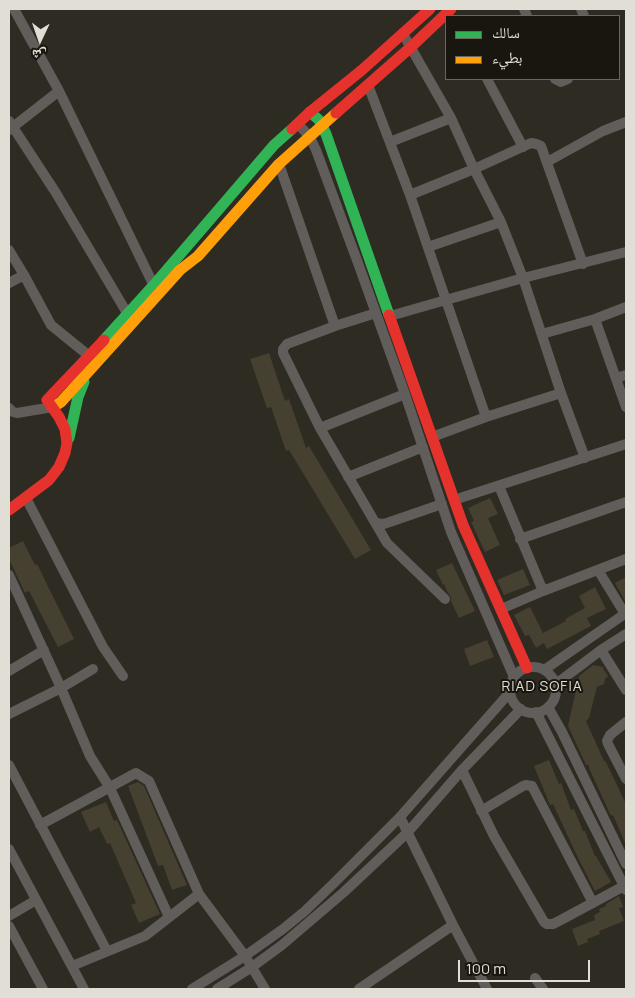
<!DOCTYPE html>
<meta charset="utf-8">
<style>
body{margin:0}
#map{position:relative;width:635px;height:998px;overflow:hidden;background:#2e2b23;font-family:Manrope,"Noto Naskh Arabic",sans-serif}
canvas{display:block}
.frame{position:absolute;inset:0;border:10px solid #e1dfd5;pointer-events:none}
.legend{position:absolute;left:445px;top:15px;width:175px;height:65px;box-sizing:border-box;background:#18160f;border:1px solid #68665e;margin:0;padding:6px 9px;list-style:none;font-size:15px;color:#e1dfd5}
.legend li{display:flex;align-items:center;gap:10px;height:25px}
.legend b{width:25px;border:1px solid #68665e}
.north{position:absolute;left:15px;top:15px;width:50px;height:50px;-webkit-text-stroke:4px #18160f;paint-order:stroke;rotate:183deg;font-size:14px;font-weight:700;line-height:20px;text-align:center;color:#e1dfd5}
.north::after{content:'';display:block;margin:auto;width:18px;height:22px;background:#e1dfd5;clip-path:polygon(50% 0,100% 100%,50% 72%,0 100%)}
.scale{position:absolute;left:458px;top:960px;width:132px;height:22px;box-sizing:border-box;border:2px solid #e1dfd5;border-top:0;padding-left:6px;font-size:15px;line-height:18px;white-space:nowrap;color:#e1dfd5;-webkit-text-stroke:4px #18160f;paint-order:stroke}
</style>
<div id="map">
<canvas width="635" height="998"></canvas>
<div class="frame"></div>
<ul class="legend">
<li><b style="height:6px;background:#30b455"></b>سالك</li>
<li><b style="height:6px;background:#ff9f0a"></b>بطيء</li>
</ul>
<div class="north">ش</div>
<div class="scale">100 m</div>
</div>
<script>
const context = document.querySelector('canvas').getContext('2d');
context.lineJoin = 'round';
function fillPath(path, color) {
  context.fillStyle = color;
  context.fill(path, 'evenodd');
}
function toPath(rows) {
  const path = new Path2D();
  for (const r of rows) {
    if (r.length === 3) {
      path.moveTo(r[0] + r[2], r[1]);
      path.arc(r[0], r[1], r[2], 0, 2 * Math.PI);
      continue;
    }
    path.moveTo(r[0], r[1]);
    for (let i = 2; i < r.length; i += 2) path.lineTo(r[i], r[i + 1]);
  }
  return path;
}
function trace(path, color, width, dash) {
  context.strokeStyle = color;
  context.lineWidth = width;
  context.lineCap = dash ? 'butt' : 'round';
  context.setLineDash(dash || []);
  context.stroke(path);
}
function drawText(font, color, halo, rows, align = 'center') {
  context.font = font + ' Manrope,sans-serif';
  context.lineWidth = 4;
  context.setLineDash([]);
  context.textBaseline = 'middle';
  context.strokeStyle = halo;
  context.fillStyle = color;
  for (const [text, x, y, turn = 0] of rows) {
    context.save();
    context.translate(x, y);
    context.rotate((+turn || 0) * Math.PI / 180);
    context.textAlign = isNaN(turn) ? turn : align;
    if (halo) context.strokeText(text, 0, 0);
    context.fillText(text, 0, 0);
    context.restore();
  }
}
const building = toPath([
 [269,353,285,401,289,399,306,448,309,446,371,550,355,559,289,450,286,451,271,407,267,408,250,359],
 [490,498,498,514,488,518,500,545,485,552,471,522,474,521,468,508],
 [23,541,35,565,37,564,74,639,58,647,29,591,25,593,9,559,9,548],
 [452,563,475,611,459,618,451,601,451,597,447,591,444,584,443,585,436,570],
 [523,569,530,585,504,595,497,580],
 [626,577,626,603,615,583],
 [595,587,606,609,587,618,591,626,547,649,544,643,536,648,529,635,525,636,514,615,530,607,543,633,566,621,565,619,585,608,579,596],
 [487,640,494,657,470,666,464,649],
 [593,665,603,667,604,670,608,676,605,679,604,684,597,687,589,718,586,721,604,761,606,762,626,804,626,845,613,815,611,816,589,768,589,765,586,765,568,726,579,676],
 [549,760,559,784,561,783,571,810,574,809,583,831,585,831,595,856,596,856,611,882,595,891,578,858,553,804,550,805,534,766],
 [138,782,144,786,187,885,172,890,163,865,158,866,128,786],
 [106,802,114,821,117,820,160,914,139,923,131,905,136,903,110,843,107,844,99,827,90,832,81,812],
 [619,896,623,907,619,908,624,921,599,931,600,934,587,939,588,942,578,946,572,929,595,920,594,915,600,912,599,909,606,906,606,904]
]);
const street = toPath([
 [14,9,59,91,156,290],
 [524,9,527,16],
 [581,9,584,16],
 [403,34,451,118,474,169,501,222,523,278,561,393,585,458],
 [487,79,523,147],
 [555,79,561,82,568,79],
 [368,85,410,195,486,417],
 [9,121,56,193,127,313],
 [298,124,310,137,316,150,358,263,405,394,451,532,514,677],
 [9,130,59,91],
 [390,142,451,118],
 [547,162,603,131,626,122],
 [279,164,335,326],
 [410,195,474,169,531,143,536,144,541,146,583,264],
 [428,247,501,222],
 [9,250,24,275,51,325,88,355],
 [9,283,24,275],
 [376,313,335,326,287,344,283,349,283,353,320,428,387,543,445,599],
 [390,316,523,278,626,252],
 [595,319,626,407],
 [542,334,595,319,626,307],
 [616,378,626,375],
 [9,408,13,412,17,413,53,407],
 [320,428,405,394],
 [432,437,486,417,561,393],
 [348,477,423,447],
 [499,486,543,591],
 [26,498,103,647,123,676],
 [454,500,626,444],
 [376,523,384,524,442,504],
 [520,539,626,502],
 [598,570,625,614],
 [9,575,61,688,93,669],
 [501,609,543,591,626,559],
 [601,650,626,690],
 [533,690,23],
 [544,670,626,613],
 [9,671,44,650],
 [556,684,601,650,626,634],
 [548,707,562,732,626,864],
 [536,712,626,890],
 [9,714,61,688,90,756,110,788,169,917],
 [626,722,610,735,607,741,608,744,626,779],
 [9,765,107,951],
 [462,770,494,836,544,922,547,924,553,924,559,921,624,886],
 [481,811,523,786,526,785,532,786,593,903],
 [400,817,453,925,487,989],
 [40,825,136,773,149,781,199,894,245,956,265,989],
 [9,849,84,989],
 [9,916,36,900],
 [9,926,43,989],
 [72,966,145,936,199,894],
 [535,978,543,989],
 [192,989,245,956,283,929,305,911,334,883,400,817,511,691],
 [217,989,252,967,282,945,344,892,408,832,462,770,521,709],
 [359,989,453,925]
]);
const fast = toPath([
 [310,112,319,120,326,134,389,315],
 [104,340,153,286,274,145,292,129],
 [69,438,78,397,84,382]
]);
const slow = toPath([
 [53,407,61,402,180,270,198,256,279,164,336,113]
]);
const jam = toPath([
 [336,113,411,47,451,9],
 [292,129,310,112,362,70,430,9],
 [389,315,463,525,527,668],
 [9,510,49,480,59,467,65,453,67,443,65,429,59,417,47,400,104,340]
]);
const neighbourhoodNames = [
 ["RIAD SOFIA",542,687]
];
fillPath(building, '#45402f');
trace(street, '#605d5b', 10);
trace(fast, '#30b455', 11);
trace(slow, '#ff9f0a', 11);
trace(jam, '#e5322d', 11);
context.letterSpacing = '1px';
drawText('14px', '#e1dfd5', '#18160f', neighbourhoodNames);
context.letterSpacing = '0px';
</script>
